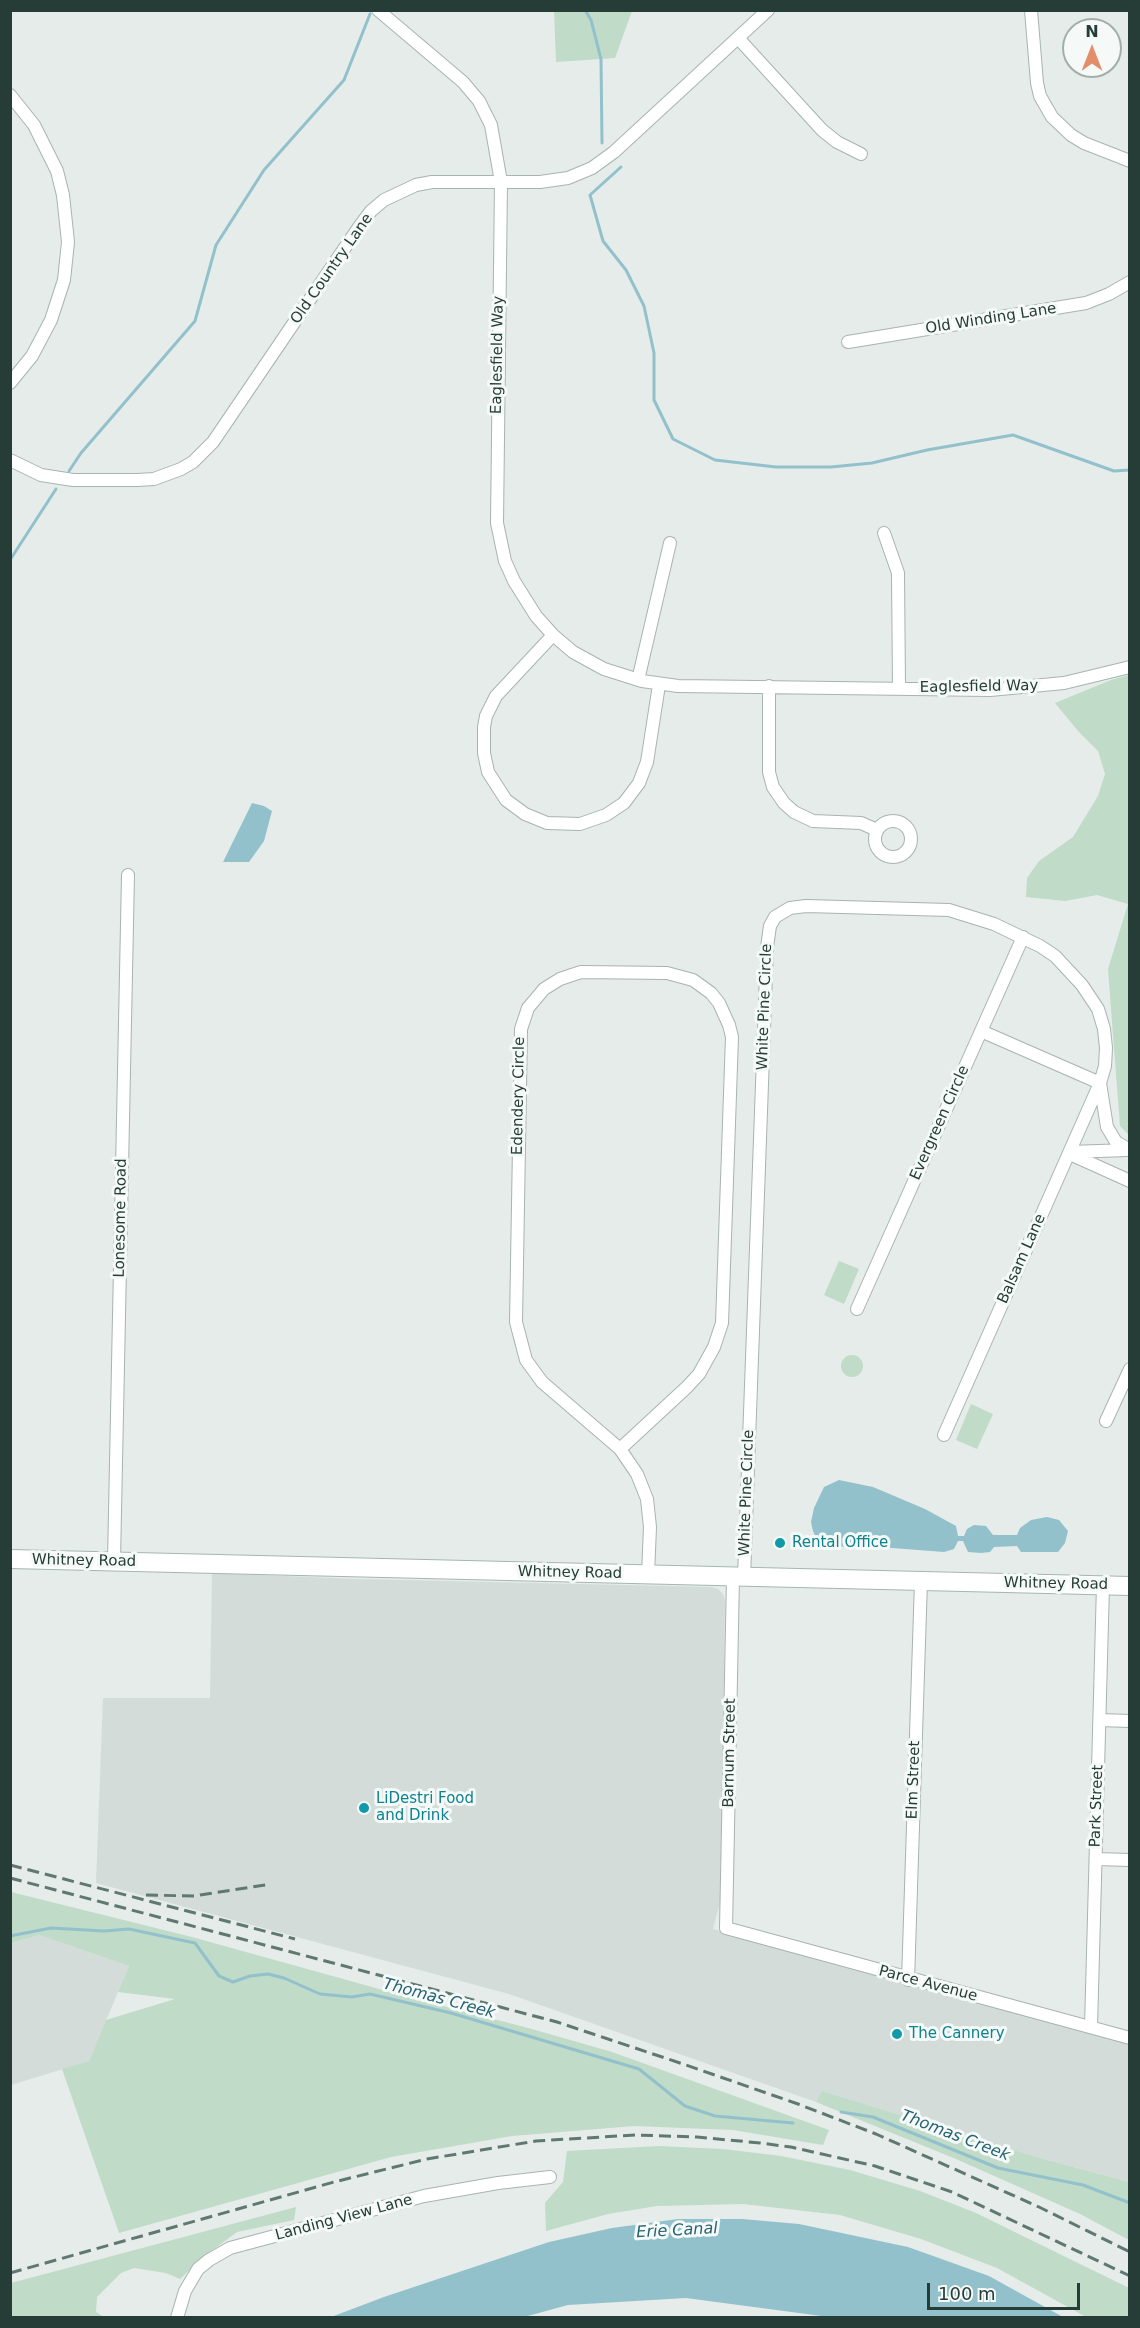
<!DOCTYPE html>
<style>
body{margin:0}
#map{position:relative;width:1140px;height:2328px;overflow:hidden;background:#e5ece9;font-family:"DejaVu Sans",sans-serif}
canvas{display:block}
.frame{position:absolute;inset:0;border:12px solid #263d37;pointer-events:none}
.north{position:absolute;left:1062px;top:18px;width:60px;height:60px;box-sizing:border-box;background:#f5f9f7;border:2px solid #a2aeaa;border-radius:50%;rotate:0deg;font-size:16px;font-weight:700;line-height:24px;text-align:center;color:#263d37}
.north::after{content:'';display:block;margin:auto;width:21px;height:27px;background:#e48d6b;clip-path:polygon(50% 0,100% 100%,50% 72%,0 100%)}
.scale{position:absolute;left:927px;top:2283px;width:153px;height:27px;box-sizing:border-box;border:3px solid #263d37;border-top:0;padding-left:8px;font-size:18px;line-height:21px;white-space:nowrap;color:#263d37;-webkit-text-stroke:4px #f5f9f7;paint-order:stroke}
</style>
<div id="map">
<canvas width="1140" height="2328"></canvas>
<div class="frame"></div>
<div class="north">N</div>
<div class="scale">100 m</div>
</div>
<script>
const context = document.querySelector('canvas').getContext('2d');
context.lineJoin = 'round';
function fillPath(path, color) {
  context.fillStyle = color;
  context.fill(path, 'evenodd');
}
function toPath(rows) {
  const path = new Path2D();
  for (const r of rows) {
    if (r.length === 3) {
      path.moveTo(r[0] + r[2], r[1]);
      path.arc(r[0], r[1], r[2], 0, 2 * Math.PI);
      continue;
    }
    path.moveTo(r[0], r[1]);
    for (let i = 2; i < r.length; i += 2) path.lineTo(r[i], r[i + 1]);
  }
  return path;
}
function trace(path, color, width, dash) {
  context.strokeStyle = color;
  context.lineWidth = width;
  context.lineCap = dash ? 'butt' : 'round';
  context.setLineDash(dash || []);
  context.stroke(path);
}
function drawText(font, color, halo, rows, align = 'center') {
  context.font = font + ' "DejaVu Sans",sans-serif';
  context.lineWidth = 6;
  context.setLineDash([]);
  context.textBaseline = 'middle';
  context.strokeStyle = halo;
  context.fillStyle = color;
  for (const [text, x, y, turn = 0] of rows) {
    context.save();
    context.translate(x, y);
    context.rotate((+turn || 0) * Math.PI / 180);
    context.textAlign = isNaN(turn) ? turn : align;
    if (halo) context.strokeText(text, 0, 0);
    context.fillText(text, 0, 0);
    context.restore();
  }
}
const built = toPath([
 [212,1573,357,1579,712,1587,718,1589,723,1594,725,1601,721,1898,713,1929,1129,2044,1129,2182,1040,2158,822,2091,816,2102,509,1994,96,1883,103,1698,210,1698],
 [39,1935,129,1966,89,2061,11,2085,11,1943]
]);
const green = toPath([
 [554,11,554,10,632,11,615,58,556,62],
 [1129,675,1130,675,1129,1135,1120,1126,1108,969,1128,904,1097,895,1065,901,1026,897,1027,878,1039,861,1073,837,1098,796,1105,774,1098,751,1078,731,1055,703,1111,680],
 [839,1261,859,1269,844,1304,824,1295],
 [852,1366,11],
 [971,1404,993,1414,977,1449,956,1440],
 [11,1892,192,1937,408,1997,532,2029,612,2052,829,2130,823,2145,733,2130,634,2126,512,2136,391,2157,119,2233,62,2069,89,2061,106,2020,175,1999,118,1992,129,1966,39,1935,11,1943],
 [822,2091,1040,2158,1129,2182,1129,2240,1080,2214,956,2159,816,2102],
 [659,2146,723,2149,781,2156,850,2170,920,2191,976,2213,1129,2288,1129,2317,1086,2317,997,2268,921,2239,840,2215,743,2204,657,2206,608,2214,546,2231,545,2203,563,2182,567,2151],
 [296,2207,294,2220,237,2232,202,2258,180,2279,166,2273,134,2268,121,2273,97,2297,96,2312,104,2317,11,2318,11,2283]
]);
const water = toPath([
 [252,803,264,806,272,811,264,841,249,862,223,862],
 [839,1480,873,1487,925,1509,956,1526,958,1536,964,1536,967,1529,974,1525,986,1526,993,1535,1017,1535,1020,1528,1031,1520,1047,1517,1059,1520,1068,1531,1065,1543,1058,1552,1021,1552,1017,1546,994,1547,990,1552,981,1553,968,1552,963,1541,958,1541,954,1549,944,1552,866,1546,827,1547,819,1544,813,1531,811,1522,814,1508,824,1487],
 [678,2219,742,2219,799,2224,908,2247,989,2276,1063,2317,829,2317,686,2298,568,2305,524,2317,331,2317,384,2297,549,2242,612,2228]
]);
const stream = toPath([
 [585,10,591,20,601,59,602,143],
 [621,167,590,195,603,241,626,270,644,306,654,353,654,400,673,439,715,460,776,467,831,467,872,463,927,450,1013,435,1114,471,1130,470],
 [69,471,81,453,195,321,216,245,264,170,344,80,370,14],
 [10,560,56,489],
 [10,1936,51,1928,104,1931,129,1929,195,1943,219,1976,233,1982,250,1976,268,1974,284,1978,320,1994,352,1997,370,1994,451,2013,639,2069,685,2106,715,2116,793,2123],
 [841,2112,873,2117,998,2168,1083,2185,1130,2203]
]);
const street = toPath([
 [378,10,463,82,479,101,491,125,501,182,497,523,505,561,514,581,536,616,553,635,573,652,604,669,642,681,678,686,990,690,1064,683,1130,667],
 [1031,10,1037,83,1040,96,1052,117,1071,135,1084,143,1130,161],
 [738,38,822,130,837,142,861,154],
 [10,95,34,125,57,171,63,195,68,242,64,280,51,320,32,356,10,383],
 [848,342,1086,303,1109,294,1130,282],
 [10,460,41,475,73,480,137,480,154,479,181,469,193,462,213,442,359,227,371,211,384,200,416,185,432,182,540,182,568,178,592,168,614,152,768,10],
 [884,533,898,573,899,688],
 [553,635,496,696,486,716,484,727,484,753,488,772,506,800,525,814,547,823,580,824,606,815,624,803,639,783,647,762,659,685],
 [638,680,670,543],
 [769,686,769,772,773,787,784,803,794,812,813,821,861,823,877,830],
 [893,839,18],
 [581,972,667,973,693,980,711,993,719,1003,729,1025,732,1037,722,1323,714,1347,699,1374,687,1387,620,1449,542,1382,526,1360,516,1322,521,1029,528,1008,544,989,560,979,581,972],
 [1071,1152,1127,1150],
 [1070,1154,1130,1181],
 [857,1309,1023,937],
 [1106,1421,1130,1369],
 [944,1435,1100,1083,981,1031],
 [620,1449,637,1474,647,1499,650,1527,648,1575],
 [114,1561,128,875],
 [733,1577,726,1928,1130,2038],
 [744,1577,767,947,770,926,775,917,790,908,806,906,949,910,994,924,1040,946,1055,956,1082,985,1098,1009,1104,1029,1106,1048,1105,1066,1100,1083,1107,1127,1116,1142,1130,1150],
 [1100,1720,1130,1721],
 [1096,1859,1130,1860],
 [908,1980,921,1581],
 [1091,2027,1103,1585],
 [177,2318,185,2291,198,2269,209,2260,230,2248,424,2196,498,2183,550,2177]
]);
const secondary = toPath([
 [10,1559,1130,1586]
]);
const rail = toPath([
 [10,1865,295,1939],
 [10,1878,557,2022,686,2065,798,2104,876,2134,1039,2207,1130,2252],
 [146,1895,194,1896,271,1884],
 [10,2273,334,2182,427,2159,536,2141,635,2135,697,2137,760,2143,791,2147,875,2166,952,2192,1130,2276]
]);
const markers = [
 [780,1543,6,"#0f9aa8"],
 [364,1808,6,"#0f9aa8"],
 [897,2034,6,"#0f9aa8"]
];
const streetNames = [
 ["Old Country Lane",332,269,-55],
 ["Old Winding Lane",991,319,-9],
 ["Eaglesfield Way",498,355,-89],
 ["Eaglesfield Way",979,687,-1],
 ["White Pine Circle",765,1007,-88],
 ["Edendery Circle",519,1096,-89],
 ["Evergreen Circle",940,1123,-66],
 ["Lonesome Road",121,1218,-89],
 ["Balsam Lane",1022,1259,-66],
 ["White Pine Circle",747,1493,-88],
 ["Whitney Road",84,1561,1],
 ["Whitney Road",570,1573,1],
 ["Whitney Road",1056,1584,1],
 ["Barnum Street",730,1753,-89],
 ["Elm Street",914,1780,-88],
 ["Park Street",1097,1806,-88],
 ["Parce Avenue",928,1984,15],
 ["Landing View Lane",344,2218,-15]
];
const cultureNames = [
 ["Rental Office",792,1543],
 ["LiDestri Food",376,1799],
 ["and Drink",376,1816],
 ["The Cannery",909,2034]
];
const waterNames = [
 ["Thomas Creek",439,1999,15],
 ["Thomas Creek",955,2136,21],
 ["Erie Canal",677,2231,-3]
];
fillPath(built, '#d3dcd8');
fillPath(green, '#c0dbc8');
fillPath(water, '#92c1cc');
trace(stream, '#92c1cc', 3);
trace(street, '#a8b4b0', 14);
trace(secondary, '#a4b7b1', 20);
trace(street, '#fff', 12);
trace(secondary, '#fff', 18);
trace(rail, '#607872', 3, [12, 6]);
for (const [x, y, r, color] of markers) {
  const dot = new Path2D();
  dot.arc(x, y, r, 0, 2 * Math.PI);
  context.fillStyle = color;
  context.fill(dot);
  trace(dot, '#f5f9f7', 2);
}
drawText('15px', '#263d37', '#f5f9f7', streetNames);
drawText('15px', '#0d838f', '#f5f9f7', cultureNames, 'left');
drawText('italic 16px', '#256373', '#f5f9f7', waterNames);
</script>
